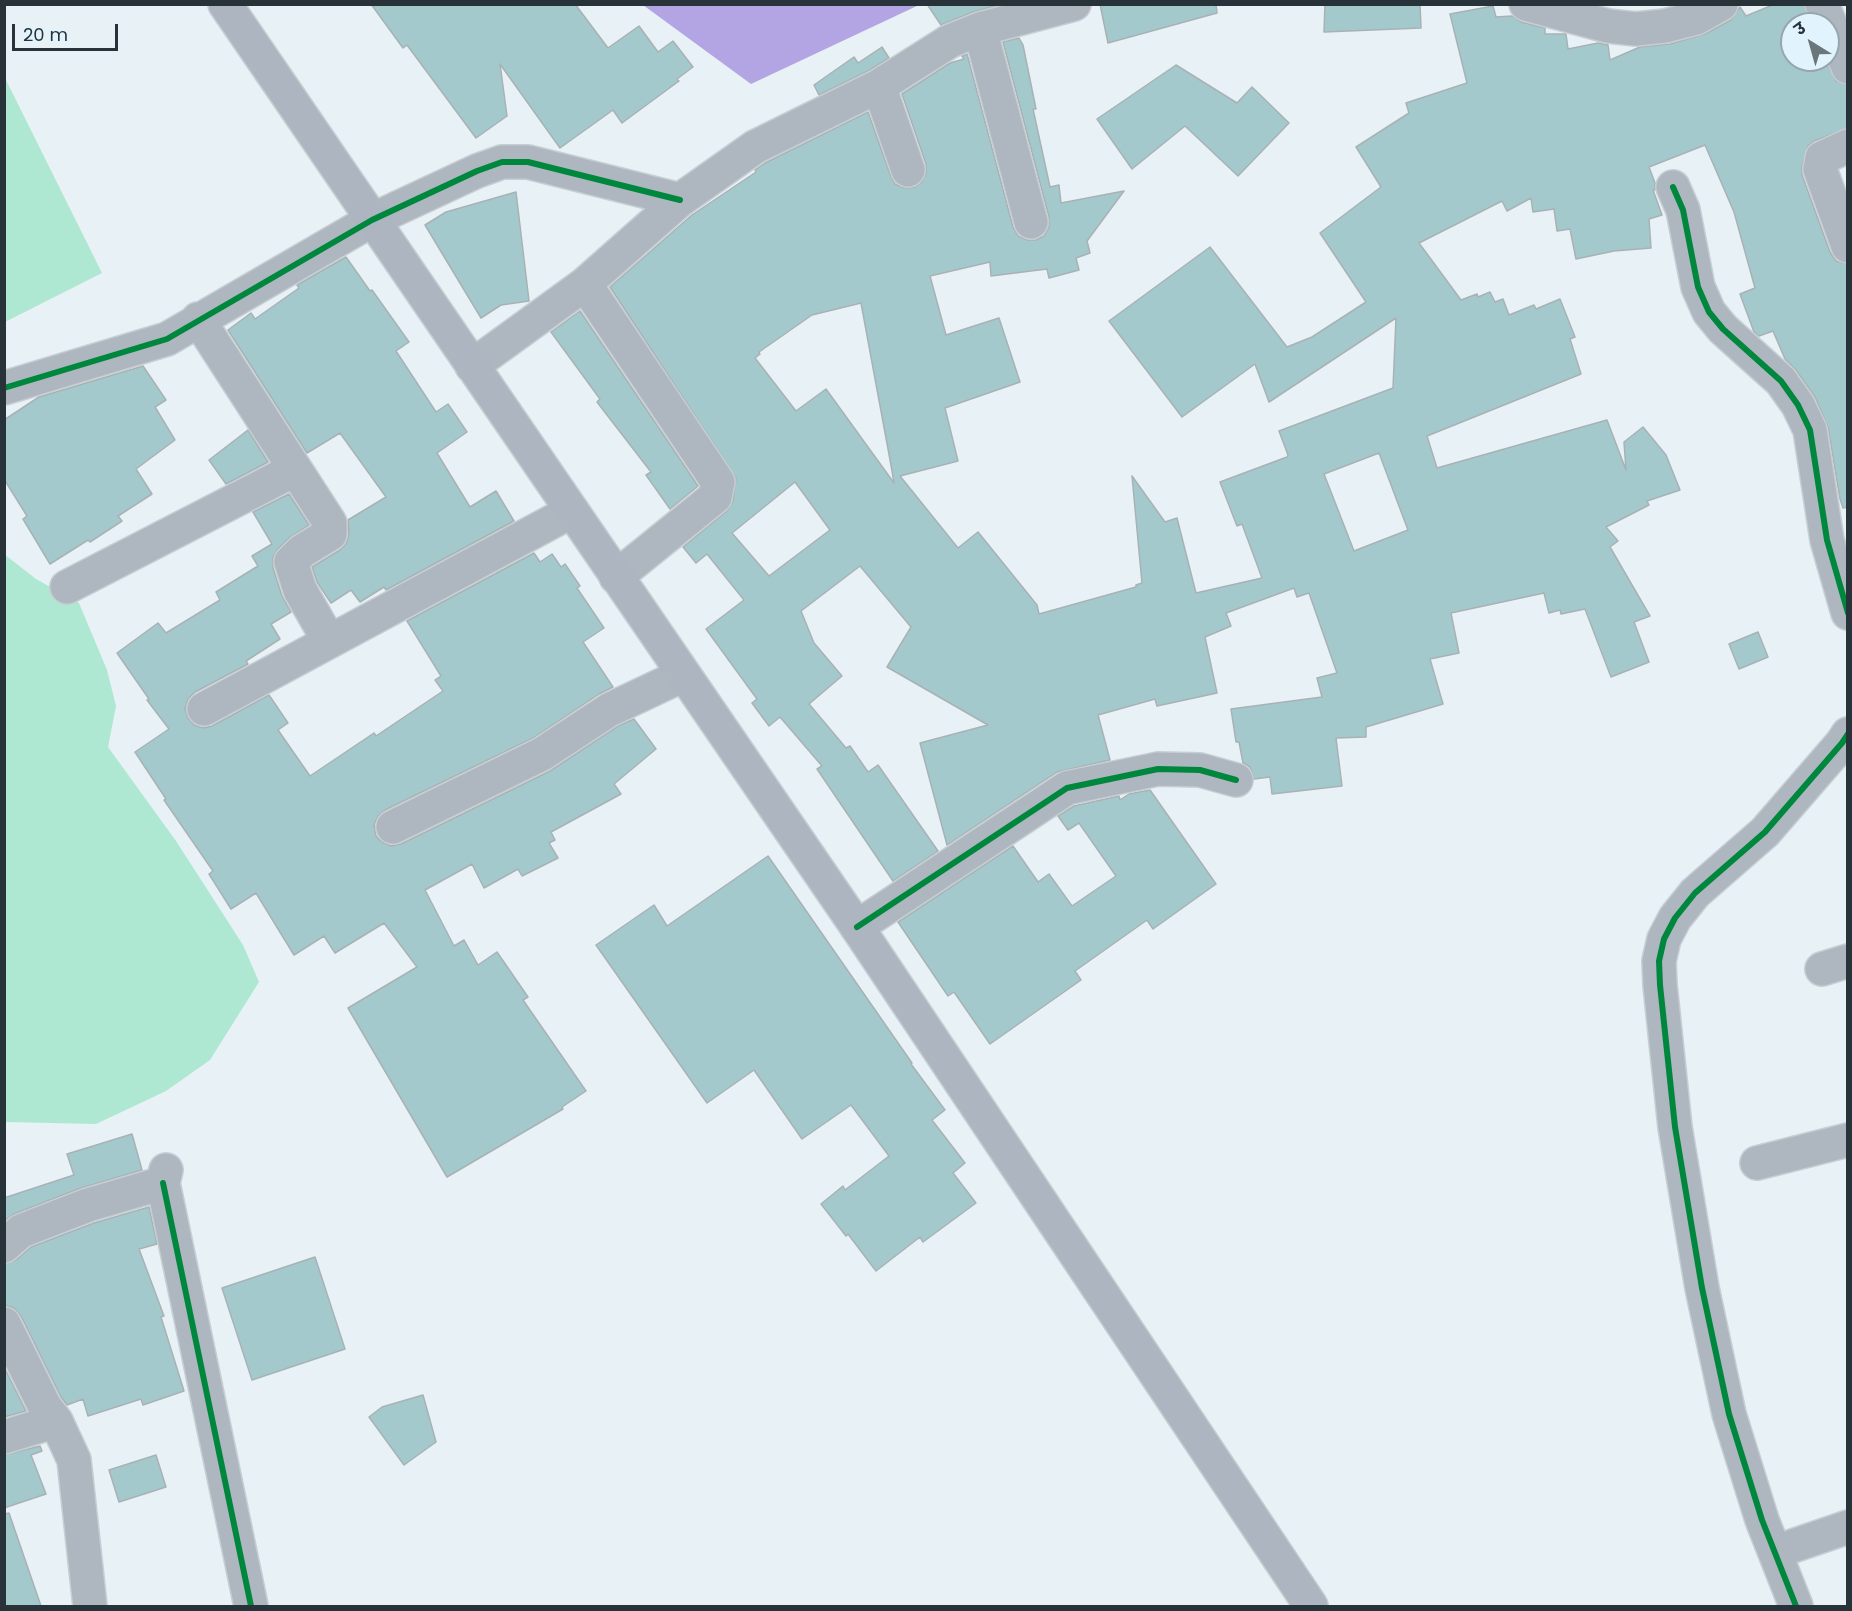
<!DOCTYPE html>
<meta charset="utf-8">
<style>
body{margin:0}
#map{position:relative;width:1852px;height:1611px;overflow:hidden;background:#e7f1f6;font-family:Poppins,"Noto Sans Devanagari",sans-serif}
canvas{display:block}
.frame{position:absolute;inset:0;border:6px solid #273338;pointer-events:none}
.north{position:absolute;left:1780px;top:12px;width:60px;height:60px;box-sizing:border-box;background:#e1f3fc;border:2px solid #97a6ae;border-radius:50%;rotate:323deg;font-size:16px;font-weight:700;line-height:24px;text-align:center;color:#273338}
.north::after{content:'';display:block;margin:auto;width:21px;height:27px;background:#6a767a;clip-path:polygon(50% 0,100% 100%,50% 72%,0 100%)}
.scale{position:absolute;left:12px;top:24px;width:106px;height:27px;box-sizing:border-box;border:3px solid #273338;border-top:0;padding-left:8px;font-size:18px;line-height:21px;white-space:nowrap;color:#273338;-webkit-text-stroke:4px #e1f3fc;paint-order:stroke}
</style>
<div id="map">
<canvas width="1852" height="1611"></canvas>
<div class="frame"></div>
<div class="north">उ</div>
<div class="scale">20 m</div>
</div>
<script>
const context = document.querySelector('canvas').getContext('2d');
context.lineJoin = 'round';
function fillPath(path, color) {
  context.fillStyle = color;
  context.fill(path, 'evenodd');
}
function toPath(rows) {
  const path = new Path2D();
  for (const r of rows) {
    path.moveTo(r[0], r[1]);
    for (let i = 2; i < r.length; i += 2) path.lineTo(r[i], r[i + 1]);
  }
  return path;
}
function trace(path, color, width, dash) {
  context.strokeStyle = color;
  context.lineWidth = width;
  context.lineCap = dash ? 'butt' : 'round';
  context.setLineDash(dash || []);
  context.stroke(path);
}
const green = toPath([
 [5,78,102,273,5,322,4,322],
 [4,554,36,579,79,603,107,670,116,706,108,747,176,841,243,945,259,982,210,1060,166,1091,96,1124,5,1122]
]);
const water = toPath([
 [643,5,919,5,751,84]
]);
const building = toPath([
 [371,4,575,4,608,48,639,26,658,52,673,41,693,67,677,79,679,81,622,123,613,110,560,148,500,64,507,116,476,138,407,45,403,48,371,4],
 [927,4,998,4,998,5,973,12,941,25,927,4],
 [1100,4,1216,4,1217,13,1108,43,1100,4],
 [1325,4,1420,4,1421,28,1324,32,1325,4],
 [1775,4,1804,4,1810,24,1792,24,1792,60,1825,60,1836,81,1848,85,1848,128,1814,141,1808,146,1802,166,1802,175,1830,252,1836,261,1848,264,1848,507,1843,508,1840,499,1828,427,1815,397,1796,370,1785,359,1773,331,1759,336,1754,332,1740,294,1755,288,1734,212,1705,145,1649,167,1655,183,1655,190,1653,190,1662,215,1649,219,1651,248,1614,251,1576,259,1570,229,1557,231,1554,209,1533,212,1531,198,1507,211,1502,201,1419,243,1461,300,1477,294,1478,297,1490,292,1495,302,1503,299,1509,315,1534,305,1536,309,1560,299,1575,337,1570,339,1581,374,1427,436,1437,468,1607,420,1626,470,1624,442,1643,427,1666,455,1680,490,1647,501,1649,505,1606,527,1618,541,1610,547,1650,616,1634,622,1649,662,1611,677,1585,609,1561,614,1560,610,1549,613,1544,593,1451,613,1459,653,1430,659,1443,704,1366,727,1366,737,1336,738,1342,786,1272,794,1270,777,1254,779,1250,767,1243,763,1239,742,1236,742,1231,709,1322,697,1317,678,1337,673,1309,593,1297,597,1294,588,1226,613,1231,626,1205,637,1217,693,1157,706,1155,699,1098,715,1110,760,1057,772,947,845,920,743,988,725,887,667,911,627,860,566,801,611,814,643,842,676,809,704,846,748,850,746,868,772,878,765,938,851,893,881,817,769,822,766,780,717,769,726,752,703,757,699,706,629,744,600,707,554,696,563,683,547,727,511,733,501,736,478,610,287,692,215,756,172,755,170,765,163,868,112,891,177,895,184,904,188,915,187,922,182,926,173,926,164,902,94,950,63,964,59,962,56,967,54,1013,227,1018,236,1027,240,1036,240,1044,236,1049,227,1049,217,1003,42,1019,38,1023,45,1036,109,1033,109,1050,187,1059,185,1061,203,1124,191,1087,241,1090,253,1076,258,1079,270,1049,278,1047,269,991,276,990,262,930,276,946,335,999,318,1020,382,945,408,958,461,900,476,958,548,978,532,1037,605,1039,614,1136,587,1136,585,1142,583,1132,476,1165,522,1177,518,1196,593,1262,578,1242,524,1237,526,1220,482,1287,457,1288,455,1279,431,1393,388,1396,318,1269,402,1255,364,1182,417,1109,321,1210,247,1287,347,1312,337,1366,302,1320,233,1381,187,1356,147,1409,113,1406,103,1467,83,1450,14,1493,6,1496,17,1512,16,1521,22,1545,28,1545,34,1566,34,1568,49,1598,43,1608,45,1610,60,1640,47,1670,44,1705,34,1731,20,1740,7,1746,16,1775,4],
 [861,303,891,465,894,483,826,389,796,411,755,358,760,354,759,352,812,315,861,303],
 [1379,453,1408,530,1354,551,1324,474,1379,453],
 [795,482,830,530,769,576,732,533,795,482],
 [882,47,889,58,870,70,819,95,814,85,854,57,858,63,882,47],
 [1176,65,1237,103,1252,87,1289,123,1238,176,1185,126,1132,169,1097,119,1176,65],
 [516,192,529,301,501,305,481,318,425,225,446,212,516,192],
 [346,257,370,291,372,290,409,342,396,351,436,412,448,404,467,432,437,453,470,507,496,491,514,521,386,590,384,587,360,602,351,590,331,603,317,582,312,567,340,550,346,544,349,534,348,520,386,497,340,433,307,453,228,330,251,313,255,319,299,288,297,285,346,257],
 [580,311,698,486,670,509,646,475,651,472,597,402,600,399,551,332,580,311],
 [143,366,166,400,155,407,175,440,136,469,152,494,118,516,122,521,90,542,88,540,50,564,23,519,27,516,4,479,4,420,39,397,143,366],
 [248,430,268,462,226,484,209,460,248,430],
 [289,494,309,525,289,538,278,549,273,557,273,568,282,596,291,612,271,624,280,639,246,661,248,664,195,692,188,699,185,709,188,718,194,725,203,728,212,726,269,695,288,723,278,730,310,776,374,733,376,736,443,691,435,680,441,676,407,621,534,553,540,562,552,554,561,567,565,564,580,586,577,588,604,628,583,642,613,687,599,694,533,738,385,810,378,816,374,825,376,836,382,842,391,846,401,844,550,771,618,726,634,719,656,749,614,784,621,794,551,832,555,840,549,843,558,858,522,876,518,869,484,888,472,864,425,890,454,946,464,940,478,965,497,952,528,997,523,1000,586,1091,562,1107,563,1109,447,1177,348,1008,417,967,384,923,335,953,324,936,294,955,256,893,231,909,209,874,213,871,164,800,166,799,135,752,169,729,147,700,149,699,117,653,158,623,166,633,220,600,216,592,258,566,252,556,272,544,253,512,289,494],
 [1758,632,1768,657,1739,669,1729,644,1758,632],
 [1150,790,1216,884,1153,929,1147,920,1075,971,1081,980,990,1044,954,992,948,996,898,922,1013,846,1038,882,1049,874,1072,906,1116,876,1079,823,1068,830,1058,816,1074,806,1119,796,1120,800,1129,794,1150,790],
 [768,856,912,1063,911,1064,945,1110,932,1120,965,1163,953,1173,976,1203,923,1242,920,1237,876,1271,848,1234,846,1236,821,1204,843,1186,845,1190,889,1156,851,1105,802,1139,754,1070,707,1103,596,945,654,905,667,926,768,856],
 [132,1134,142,1170,81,1188,14,1214,4,1221,4,1198,74,1175,67,1154,132,1134],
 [149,1207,157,1244,139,1249,164,1316,161,1317,184,1391,143,1405,141,1399,88,1416,83,1399,67,1405,61,1397,21,1316,14,1308,4,1305,4,1264,16,1260,31,1247,94,1223,149,1207],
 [315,1257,345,1349,252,1380,222,1288,315,1257],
 [4,1367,26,1411,4,1417,4,1367],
 [423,1395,436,1442,404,1465,369,1417,382,1407,423,1395],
 [40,1446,42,1451,31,1455,46,1494,4,1508,4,1455,40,1446],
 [156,1455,166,1487,119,1502,109,1470,156,1455],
 [9,1513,41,1606,4,1606,4,1514,9,1513]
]);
const minor = toPath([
 [1526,4,1608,26,1636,29,1665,26,1696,18,1721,4],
 [1822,4,1848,67],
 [980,29,1031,222],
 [879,86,908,170],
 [1848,146,1822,158,1820,169,1848,246],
 [1673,187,1683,210,1698,287,1709,312,1723,329,1781,381,1798,405,1810,430,1827,540,1848,613],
 [585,284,718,482,715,497,616,577],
 [198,319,330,523,330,534,302,551,291,562,300,590,329,641],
 [472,366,585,284,680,200,755,147,879,86,950,41,980,29,1074,4],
 [4,388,167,339,372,220,477,171,502,162,528,162,680,200],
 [67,587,294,470],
 [204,709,572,511],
 [393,827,542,754,609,710,683,675],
 [857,927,1067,788,1158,769,1200,770,1236,780],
 [1822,969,1848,961],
 [1757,1163,1848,1140],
 [163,1183,251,1606],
 [4,1246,21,1231,88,1205,163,1183,166,1170],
 [4,1324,45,1407,56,1421,74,1460,90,1606],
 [4,1437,56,1421],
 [1775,1552,1848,1527],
 [1796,1606,1762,1520,1729,1414,1702,1288,1675,1127,1660,985,1659,961,1664,939,1675,918,1695,893,1765,832,1842,743,1848,734]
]);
const secondary = toPath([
 [225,4,857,927,1311,1606]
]);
const cycleway = toPath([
 [1673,187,1683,210,1698,287,1709,312,1723,329,1781,381,1798,405,1810,430,1827,540,1848,613],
 [4,388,167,339,372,220,477,171,502,162,528,162,680,200],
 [857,927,1067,788,1158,769,1200,770,1236,780],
 [163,1183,251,1606],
 [1796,1606,1762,1520,1729,1414,1702,1288,1675,1127,1660,985,1659,961,1664,939,1675,918,1695,893,1765,832,1842,743,1848,734]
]);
fillPath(green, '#afe8d2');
fillPath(water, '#b3a5e3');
fillPath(building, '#a4c9cc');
trace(building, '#a8b2b5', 1.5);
trace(minor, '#c6ced2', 36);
trace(secondary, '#c6ced2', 36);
trace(minor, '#aeb6c0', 33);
trace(secondary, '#acb5c0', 33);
trace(cycleway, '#00873e', 6);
</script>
